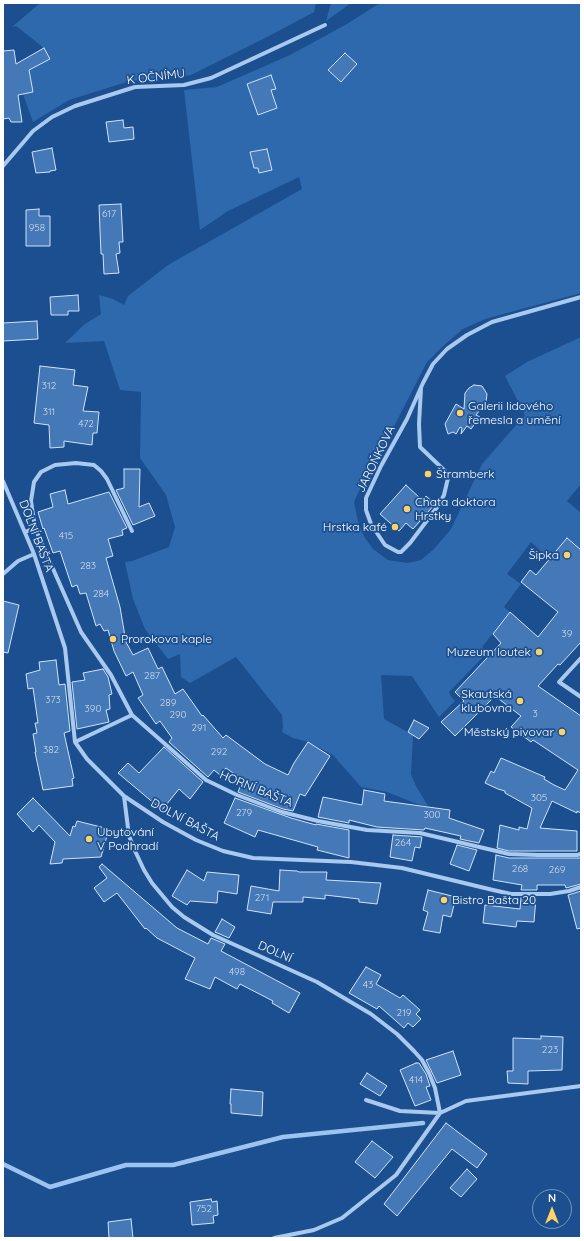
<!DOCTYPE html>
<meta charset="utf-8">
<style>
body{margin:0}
#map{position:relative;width:584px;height:1241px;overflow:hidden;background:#1b4f8f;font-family:Quicksand,sans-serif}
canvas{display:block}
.frame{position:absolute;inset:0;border:4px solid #fff;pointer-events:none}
.north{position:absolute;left:532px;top:1189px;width:40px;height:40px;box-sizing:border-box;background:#1b4f8f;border:1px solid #7695bc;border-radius:50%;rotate:0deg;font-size:11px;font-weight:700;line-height:16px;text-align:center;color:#fff}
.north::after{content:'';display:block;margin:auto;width:14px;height:18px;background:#ffd166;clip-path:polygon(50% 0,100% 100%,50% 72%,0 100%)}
</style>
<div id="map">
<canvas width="584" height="1241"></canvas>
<div class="frame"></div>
<div class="north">N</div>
</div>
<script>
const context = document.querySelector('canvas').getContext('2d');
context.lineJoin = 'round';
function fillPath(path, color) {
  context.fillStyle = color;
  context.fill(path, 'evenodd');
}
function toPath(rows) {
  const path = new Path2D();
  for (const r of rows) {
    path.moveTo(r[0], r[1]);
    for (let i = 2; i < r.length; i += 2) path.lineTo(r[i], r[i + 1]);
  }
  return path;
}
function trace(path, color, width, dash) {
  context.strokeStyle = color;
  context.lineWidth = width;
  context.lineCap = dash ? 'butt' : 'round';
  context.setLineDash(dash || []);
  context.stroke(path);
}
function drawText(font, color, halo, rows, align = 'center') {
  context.font = font + ' Quicksand,sans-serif';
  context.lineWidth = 3.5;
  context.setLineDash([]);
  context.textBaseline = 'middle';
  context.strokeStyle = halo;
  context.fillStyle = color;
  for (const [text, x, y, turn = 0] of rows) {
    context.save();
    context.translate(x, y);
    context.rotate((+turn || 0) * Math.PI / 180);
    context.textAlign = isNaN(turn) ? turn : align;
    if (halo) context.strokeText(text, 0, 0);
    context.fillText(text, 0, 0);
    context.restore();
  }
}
const green = toPath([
 [40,3,316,3,314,12,271,35,191,75,130,81,69,100,33,122,23,94,33,92,29,70,50,59,44,48,16,26,12,27],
 [331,3,351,3,326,21],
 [380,3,581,3,581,293,485,319,463,329,442,347,427,362,388,438,374,458,354,502,357,517,361,530,365,538,373,549,388,560,408,563,421,560,434,549,451,529,482,464,525,415,505,376,527,362,581,337,581,484,567,501,581,513,581,550,567,538,549,559,531,542,507,574,521,584,504,607,510,612,482,647,488,652,449,692,450,695,455,701,439,717,412,676,381,675,384,719,413,735,411,774,416,786,428,806,417,804,387,792,361,787,333,755,308,742,293,738,282,732,283,726,282,715,236,657,190,683,181,677,180,654,168,659,145,629,133,599,125,562,132,561,169,547,175,527,166,495,140,458,141,392,120,390,104,341,65,343,85,324,101,314,99,295,113,299,124,305,128,296,168,265,302,189,299,177,228,211,200,230,184,90,217,87,290,55,347,24]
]);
const stream = toPath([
 [3,1164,50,1187,126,1165,173,1165,283,1137,423,1123]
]);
const building = toPath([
 [44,48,50,59,29,70,33,92,18,95,22,122,11,122,9,118,3,119,3,51,14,50,16,64,44,48],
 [345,53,357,64,341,82,328,70,345,53],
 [271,75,276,89,271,90,277,108,258,115,247,84,271,75],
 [123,120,124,128,133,127,134,139,109,142,106,122,123,120],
 [52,148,56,170,50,171,50,172,36,173,32,152,52,148],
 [267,149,272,170,259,173,258,168,254,168,250,152,267,149],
 [121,204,123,242,119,242,120,253,116,254,119,273,104,274,103,254,101,254,99,205,121,204],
 [39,209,39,216,50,216,50,246,26,246,26,210,39,209],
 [78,295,79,311,68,311,68,315,51,315,50,297,78,295],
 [37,321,38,339,3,341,3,323,37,321],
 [40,366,75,370,73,385,88,387,83,411,99,412,97,433,93,433,92,445,64,441,64,447,50,448,49,425,34,423,40,366],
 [474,385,482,386,487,394,486,402,476,415,480,417,471,429,467,426,461,434,462,428,460,427,456,434,453,432,448,434,445,424,456,404,464,409,465,393,469,388,474,385],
 [124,469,140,469,139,507,149,503,155,516,133,525,116,490,124,488,124,469],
 [406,485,422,500,426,496,435,504,413,529,406,523,399,531,380,514,406,485],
 [65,490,68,504,109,492,127,528,122,530,123,535,108,539,113,556,106,558,120,607,126,642,133,655,148,648,158,669,162,667,175,694,183,689,202,716,203,715,223,738,226,735,265,764,288,775,294,763,308,742,330,756,305,796,300,794,293,811,283,809,238,792,243,780,226,768,220,775,214,770,208,777,169,742,172,738,160,721,156,724,138,698,143,695,133,672,126,676,114,651,108,630,104,631,100,624,96,626,86,593,80,594,77,585,72,587,60,551,53,553,44,528,43,529,38,512,53,507,50,494,65,490],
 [567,538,581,550,581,642,560,665,558,664,538,686,581,716,581,813,577,811,577,813,552,801,540,828,577,831,577,851,509,851,497,848,500,825,519,830,519,827,527,829,532,808,505,793,505,791,498,789,485,783,491,771,494,773,501,758,545,777,544,779,554,785,565,790,578,770,533,740,531,742,511,727,521,716,495,696,455,736,441,722,464,701,455,692,501,643,493,634,510,612,538,637,558,612,521,582,530,570,536,575,567,538],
 [3,601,19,605,8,653,3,652,3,601],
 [56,660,59,685,65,684,70,731,64,733,74,778,72,779,73,786,43,790,35,752,36,752,33,734,37,733,35,723,38,723,33,688,28,689,26,674,40,670,39,662,56,660],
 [103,669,108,677,112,694,109,695,110,709,106,710,109,722,77,729,72,682,85,680,83,673,103,669],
 [414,720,429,728,419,739,408,732,414,720],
 [164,747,203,782,190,799,179,789,162,810,118,773,128,763,139,773,164,747],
 [364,790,385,794,384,801,450,810,449,818,484,830,479,843,460,839,461,836,425,828,424,830,377,827,349,820,349,823,318,817,323,797,362,805,364,790],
 [33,798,70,836,73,826,75,827,77,821,109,829,101,857,63,859,62,863,50,864,55,842,39,825,33,832,17,814,33,798],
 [235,798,291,818,316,825,316,824,349,830,349,858,317,850,318,847,258,830,255,837,224,823,235,798],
 [393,835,422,837,420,848,415,847,412,861,390,857,393,835],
 [457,845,477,850,469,871,450,864,457,845],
 [496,855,509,858,581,858,581,884,566,888,565,885,537,885,537,890,521,890,522,885,493,880,496,855],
 [102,864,177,928,208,944,211,938,225,944,221,951,300,993,289,1013,272,1003,273,1001,240,984,237,989,215,977,210,989,185,979,195,958,157,938,146,928,145,929,117,893,104,902,94,888,107,878,99,867,102,864],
 [187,870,204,881,207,872,239,875,237,894,218,891,217,903,190,901,187,905,172,896,187,870],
 [280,870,297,871,299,872,327,872,326,880,381,883,377,904,359,902,359,899,325,895,325,899,303,897,303,902,273,902,271,914,247,910,251,886,279,891,280,870],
 [428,890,456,897,451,917,443,915,440,933,423,930,428,912,423,910,428,890],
 [581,891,581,928,577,929,568,895,581,891],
 [521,898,536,898,534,922,517,921,516,927,483,923,485,905,520,909,521,898],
 [222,919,235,927,229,938,215,932,222,919],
 [366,967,381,975,376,984,400,998,403,995,420,1010,416,1014,421,1019,413,1027,408,1023,404,1028,379,1006,377,1009,349,993,366,967],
 [541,1036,563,1037,562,1070,528,1071,528,1084,508,1083,507,1071,513,1071,513,1038,541,1039,541,1036],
 [453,1051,461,1075,437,1083,426,1060,453,1051],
 [416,1063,419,1063,426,1074,430,1086,426,1087,431,1100,415,1106,400,1070,416,1063],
 [367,1073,387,1086,380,1096,360,1084,367,1073],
 [231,1089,263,1092,262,1116,231,1113,231,1104,230,1104,231,1089],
 [446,1123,487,1154,477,1168,452,1149,397,1216,384,1204,446,1123],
 [372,1141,393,1157,375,1178,355,1162,372,1141],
 [467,1169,477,1179,461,1197,450,1188,467,1169],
 [211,1199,212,1202,217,1201,218,1215,213,1216,214,1223,192,1225,190,1202,211,1199],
 [131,1219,133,1238,109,1238,108,1222,131,1219]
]);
const street = toPath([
 [3,166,33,131,52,117,75,106,135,87,184,85,211,78,325,25],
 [421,388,419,424,420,447,445,471,448,478,444,495,438,506,410,543,401,552,398,552,385,545,371,524,366,510,366,498,381,466,407,419,423,383,433,364,447,349,467,335,492,322,581,297],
 [3,481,34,554,65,648,75,742,87,759,124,796,163,822,196,840,223,851,253,858,351,862,402,868,493,890,511,894,550,894,569,891,581,887],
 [132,531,107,479,101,471,94,465,76,463,55,465,41,472,34,482,31,501,35,528,81,632,111,675,132,715,206,780,237,795,282,812,318,821,367,830,420,833,509,854,538,855,577,855,581,854],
 [25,532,35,528],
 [3,574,18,561,34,554],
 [581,658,559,682,581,697],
 [75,742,132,715],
 [124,796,129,836,136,853,144,870,152,883,172,907,184,917,213,935,317,982,371,1014,397,1034,414,1051,422,1060,429,1073,435,1088,440,1113,396,1175,342,1218,314,1230,274,1238],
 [366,1100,400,1111,440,1113,466,1101,581,1086]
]);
const markers = [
 [460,413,4,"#ffd166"],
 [428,474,4,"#ffd166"],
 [407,509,4,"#ffd166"],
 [395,527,4,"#ffd166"],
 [567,555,4,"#ffd166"],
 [113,639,4,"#ffd166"],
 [539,652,4,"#ffd166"],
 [520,701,4,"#ffd166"],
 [562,732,4,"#ffd166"],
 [89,839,4,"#ffd166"],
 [444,900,4,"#ffd166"]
];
const numberNames = [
 ["617",109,214],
 ["958",37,228],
 ["312",49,386],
 ["311",49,412],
 ["472",86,424],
 ["415",66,536],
 ["283",88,566],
 ["284",101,594],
 ["39",567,634],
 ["287",152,676],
 ["373",53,700],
 ["289",168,703],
 ["390",93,709],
 ["3",535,714],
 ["290",178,715],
 ["291",199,728],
 ["382",51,750],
 ["292",219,752],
 ["305",539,798],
 ["279",244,813],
 ["300",432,815],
 ["264",403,843],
 ["268",520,869],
 ["269",557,870],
 ["271",262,898],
 ["498",237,972],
 ["43",368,985],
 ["219",404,1013],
 ["223",550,1050],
 ["414",416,1080],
 ["752",204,1209]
];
const streetNames = [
 ["K OČNÍMU",156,77,-7],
 ["JAROŇKOVA",376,459,-64],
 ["DOLNÍ BAŠTA",36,536,69],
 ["HORNÍ BAŠTA",256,789,22],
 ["DOLNÍ BAŠTA",185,820,28],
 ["DOLNÍ",275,952,24]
];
const poiNames = [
 ["Galerii lidového",468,406],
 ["řemesla a umění",468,420],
 ["Štramberk",436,474],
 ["Chata doktora",415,502],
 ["Hrstky",415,516],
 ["Hrstka kafé",387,527,"right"],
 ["Šipka",559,555,"right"],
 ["Prorokova kaple",121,639],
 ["Muzeum loutek",531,652,"right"],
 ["Skautská",512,694,"right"],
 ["klubovna",512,708,"right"],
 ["Městský pivovar",554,732,"right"],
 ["Ubytování",97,832],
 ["V Podhradí",97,846],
 ["Bistro Bašta 20",452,900]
];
fillPath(green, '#2e69ad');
trace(stream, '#9cc4f0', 4.5);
fillPath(building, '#4478b7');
trace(building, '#cfe3fa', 1);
trace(street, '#a9c9ee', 4);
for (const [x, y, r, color] of markers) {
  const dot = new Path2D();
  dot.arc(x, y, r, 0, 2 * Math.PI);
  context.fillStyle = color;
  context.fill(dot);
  trace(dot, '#1b4f8f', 1.5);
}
drawText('10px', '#d0dded', null, numberNames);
drawText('12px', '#fff', '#1b4f8f', streetNames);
drawText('12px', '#fff', '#1b4f8f', poiNames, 'left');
</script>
